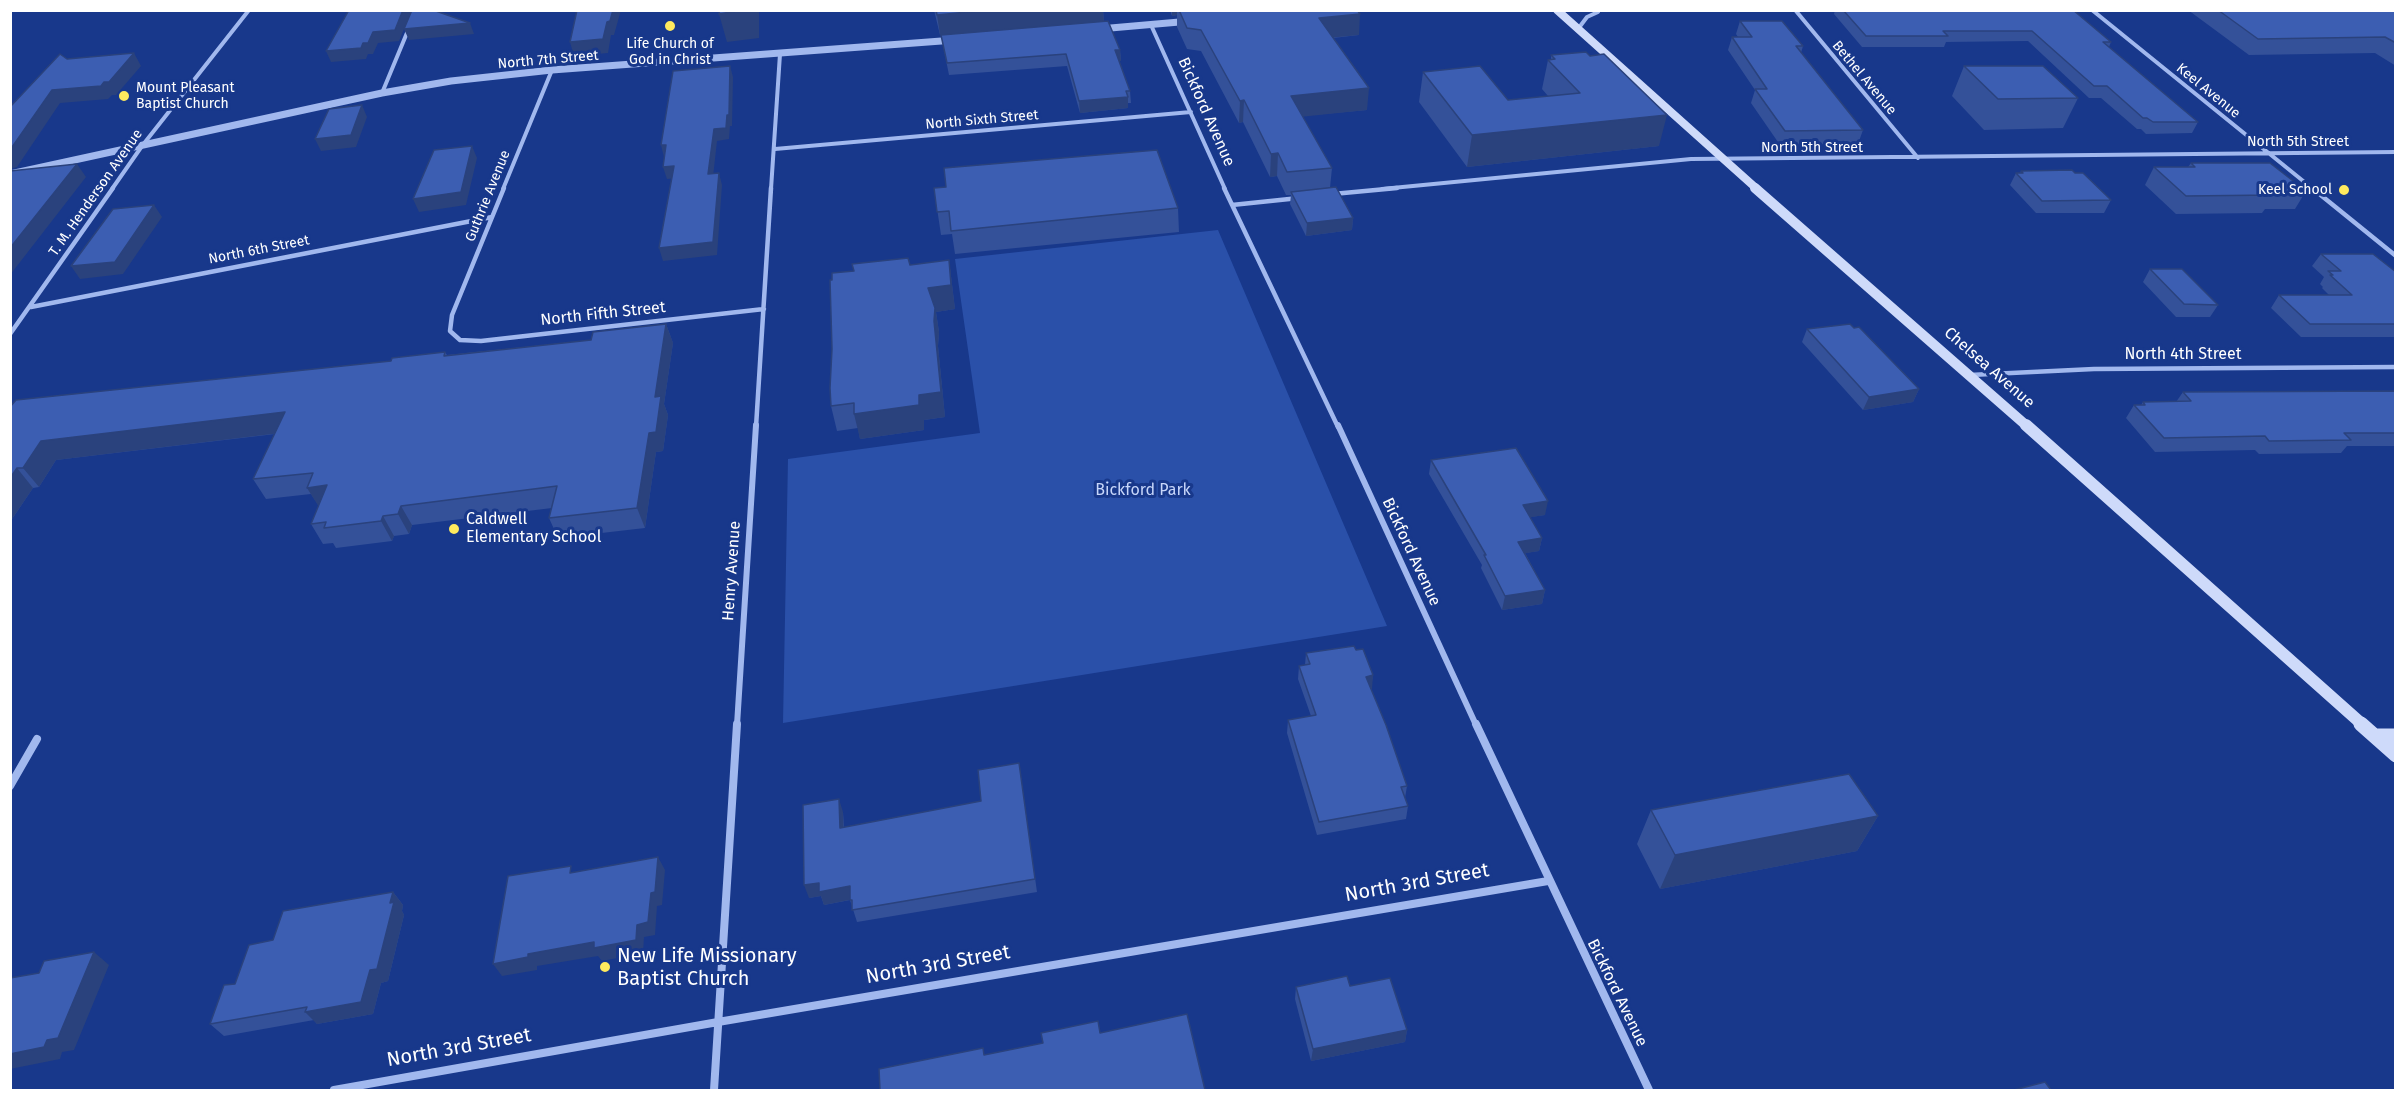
<!DOCTYPE html>
<style>
body{margin:0}
#map{position:relative;width:2406px;height:1101px;overflow:hidden;background:#18388b;font-family:"Fira Sans",sans-serif}
canvas{display:block}
.frame{position:absolute;inset:0;border:12px solid #fff;pointer-events:none}
</style>
<div id="map">
<canvas width="2406" height="1101"></canvas>
<div class="frame"></div>
</div>
<script>
const context = document.querySelector('canvas').getContext('2d');
context.lineJoin = 'round';
function fillPath(path, color) {
  context.fillStyle = color;
  context.fill(path, 'evenodd');
}
function toPath(rows) {
  const path = new Path2D();
  for (const r of rows) {
    path.moveTo(r[0], r[1]);
    for (let i = 2; i < r.length; i += 2) path.lineTo(r[i], r[i + 1]);
  }
  return path;
}
function trace(path, color, width, dash) {
  context.strokeStyle = color;
  context.lineWidth = width;
  context.lineCap = dash ? 'butt' : 'round';
  context.setLineDash(dash || []);
  context.stroke(path);
}
function drawText(font, color, halo, rows, align = 'center') {
  context.font = font + ' "Fira Sans",sans-serif';
  context.lineWidth = 6;
  context.setLineDash([]);
  context.textBaseline = 'middle';
  context.strokeStyle = halo;
  context.fillStyle = color;
  for (const [text, x, y, turn = 0] of rows) {
    context.save();
    context.translate(x, y);
    context.rotate((+turn || 0) * Math.PI / 180);
    context.textAlign = isNaN(turn) ? turn : align;
    if (halo) context.strokeText(text, 0, 0);
    context.fillText(text, 0, 0);
    context.restore();
  }
}
const green = toPath([
 [1218,230,1387,626,783,723,788,459,980,433,955,259]
]);
const minorFar3 = toPath([
 [1583,10,1840,10],
 [2092,10,2313,189],
 [1796,11,1918,158],
 [1151,25,1225,189],
 [1578,29,1587,17,1598,12],
 [382,93,409,28],
 [775,149,1191,112],
 [112,189,142,146,249,10],
 [503,189,552,70],
 [771,189,780,54],
 [1382,189,1691,159,2396,152]
]);
const minorFar2 = toPath([
 [504,188,452,315,450,331,460,340,481,341,764,309],
 [1224,188,1338,427],
 [2312,188,2396,256],
 [1333,194,1397,188],
 [1232,205,1299,198],
 [31,307,492,217],
 [10,334,113,188],
 [1970,375,2094,369,2396,367],
 [756,427,771,188]
]);
const minorFar1 = toPath([
 [1338,425,1476,725],
 [737,725,756,425]
]);
const minor = toPath([
 [1476,724,1649,1090],
 [10,786,37,739],
 [334,1090,718,1022,1548,881],
 [714,1090,737,724]
]);
const tertiary = toPath([
 [1099,29,1191,21],
 [10,174,382,93,451,81,552,70,955,40]
]);
const secondaryFar3 = toPath([
 [1557,10,1757,189]
]);
const secondaryFar2 = toPath([
 [1755,188,2028,427]
]);
const secondaryFar1 = toPath([
 [2026,425,2363,725]
]);
const secondary = toPath([
 [2361,724,2396,755],
 [2376,736,2396,736]
]);
const wall = toPath([
 [934,10,1103,10,1104,22,940,35],
 [1170,10,1357,10,1359,35,1333,38,1367,110,1302,116,1332,168,1330,188,1353,218,1352,230,1306,236,1290,204,1291,195,1286,195,1277,176,1270,177,1243,122,1239,123,1201,51,1187,49,1177,27,1177,15,1172,16],
 [1835,10,2073,10,2111,42,2109,47,2198,122,2192,133,2146,134,2141,129,2137,129,2101,98,2089,98,2028,41,1946,42,1944,47,1862,47,1834,14],
 [2188,10,2396,10,2396,66,2375,53,2249,55],
 [1740,21,1803,46,1801,53,1863,130,1858,144,1780,145,1751,103,1755,90,1728,50,1732,37,1738,37,1736,34],
 [941,35,1120,50,1121,61,1119,61,1130,91,1131,103,1128,103,1128,108,1080,113,1067,66,949,75],
 [1551,55,1659,146,1467,167,1419,102,1423,72,1508,100,1548,96,1542,89,1548,60,1551,59],
 [1964,66,2078,98,2063,128,1984,130,1952,96],
 [2191,163,2306,191,2295,209,2265,209,2262,213,2176,214,2145,185,2154,167,2188,167],
 [2021,171,2075,173,2111,200,2104,213,2036,213,2010,185,2016,173,2020,173],
 [934,188,1178,208,1179,232,955,254,952,234,941,235],
 [2321,254,2396,272,2396,337,2301,337,2271,308,2279,295,2329,295,2322,288,2323,287,2320,284,2324,277,2312,266],
 [949,260,955,309,936,312,939,332,938,346,945,417,924,420,924,430,860,439,858,428,837,431,831,406,910,265],
 [2150,269,2218,305,2210,317,2176,317,2143,282],
 [666,324,673,343,664,404,668,415,663,451,656,452,645,528,558,538,549,518,552,508,412,525,409,534,394,536,392,541,336,548,333,543,323,544,311,524,319,506,311,494,266,499,253,479,275,434,56,460,39,487,33,488,10,522,10,407,391,361,445,352,447,355,591,340],
 [1807,329,1919,389,1913,402,1863,410,1802,342],
 [2396,391,2396,446,2347,446,2341,453,2259,454,2255,450,2155,452,2126,418,2134,405,2141,405,2143,402,2176,402,2183,392],
 [1431,460,1545,515,1530,517,1542,538,1539,551,1525,553,1545,590,1542,604,1502,610,1481,568,1482,565,1429,474],
 [1356,650,1373,675,1371,689,1407,786,1405,798,1408,806,1406,819,1317,835,1287,733,1288,720,1311,716,1298,679,1299,666,1305,665,1306,653],
 [1019,763,1037,892,857,922,850,900,824,905,821,896,809,898,843,812,844,827,981,801],
 [1651,810,1878,816,1857,851,1660,889,1637,844],
 [393,892,403,905,402,911,404,915,388,981,381,983,373,1014,317,1024,314,1020,224,1036,210,1024,235,984,273,940],
 [1350,986,1407,1030,1405,1042,1311,1061,1295,999,1296,987]
]);
const shadedWall = toPath([
 [403,10,411,10,411,12,470,23,474,34,409,40,404,29,399,41,378,43,373,54,368,54,366,59,331,62,326,51,363,43,373,32],
 [613,10,621,10,614,35,611,35,608,53,574,56,570,42,607,22],
 [742,10,759,10,759,38,727,42,719,14],
 [987,10,1103,10,1104,22,940,35,937,15],
 [1172,10,1177,10,1177,15,1172,16],
 [1360,14,1359,35,1317,39,1319,18],
 [1115,50,1120,50,1121,61,1116,61],
 [134,53,141,66,116,95,112,95,108,99,60,103,17,167,10,169,10,150,52,90],
 [730,66,733,77,732,126,730,126,729,139,717,141,712,186,708,174,714,129],
 [1369,88,1367,110,1290,118,1291,96],
 [1128,97,1128,108,1080,113,1079,101],
 [1244,100,1243,122,1239,123,1240,101],
 [362,105,367,117,356,147,321,151,315,139],
 [1667,115,1659,146,1467,167,1472,135],
 [661,145,666,145,664,157],
 [472,146,477,158,466,205,419,212,413,199],
 [1278,153,1277,176,1270,177,1271,154],
 [77,164,86,177,10,275,10,248],
 [674,166,677,178,667,179,663,167],
 [719,173,722,185,717,255,663,261,659,248],
 [154,205,162,217,123,274,80,279,71,266],
 [1353,218,1352,230,1306,236,1307,223],
 [949,260,955,309,936,312,939,332,938,346,945,417,924,420,924,430,860,439,854,414,928,288],
 [666,324,673,343,664,404,668,415,663,451,656,452,645,528,637,508],
 [1919,389,1913,402,1863,410,1869,397],
 [285,412,297,431,56,460,39,487,23,468,41,441],
 [17,468,33,488,10,522,10,478],
 [327,485,319,507,307,488],
 [1548,501,1545,515,1520,519,1523,505],
 [401,506,412,525,409,534,398,514],
 [383,516,394,536,392,541,381,521],
 [1542,538,1539,551,1515,555,1518,542],
 [1545,590,1542,604,1502,610,1505,596],
 [1373,675,1372,689,1364,690,1366,677],
 [839,799,843,812,844,841,840,828],
 [1878,816,1857,851,1660,889,1675,855],
 [658,857,665,870,662,905,657,906,655,935,644,937,643,953,602,961,598,956,537,966,537,970,502,976,493,964,637,925,651,893],
 [819,883,850,886,854,899,824,905,821,896,809,898,804,885],
 [393,892,403,905,402,911,404,915,388,981,381,983,373,1014,317,1024,305,1012,390,903],
 [94,952,109,965,74,1050,62,1052,60,1059,10,1069,10,1054,47,1040],
 [1407,1030,1405,1042,1311,1061,1313,1049]
]);
const building = toPath([
 [349,10,403,10,395,30,373,32,368,43,363,43,361,48,326,51,349,10],
 [412,10,433,10,470,23,404,29,412,10],
 [577,10,613,10,610,21,607,22,603,39,570,42,577,10],
 [720,10,742,10,719,14,720,10],
 [936,10,987,10,937,15,936,10],
 [1179,10,1357,10,1360,14,1319,18,1369,88,1291,96,1332,168,1287,172,1278,153,1271,154,1244,100,1240,101,1201,30,1187,28,1179,10],
 [1843,10,2073,10,2111,42,2103,42,2198,122,2153,122,2147,118,2143,118,2107,86,2094,86,2032,31,1943,31,1948,36,1866,36,1843,10],
 [2218,10,2396,10,2396,43,2385,37,2258,39,2218,10],
 [1108,21,1120,50,1115,50,1130,91,1126,91,1128,97,1079,101,1066,54,947,63,941,35,1108,21],
 [1740,21,1782,21,1803,46,1796,46,1863,130,1785,131,1755,89,1767,89,1732,37,1752,37,1740,21],
 [1586,52,1590,56,1604,54,1667,115,1472,135,1423,72,1480,66,1508,100,1580,93,1548,60,1555,59,1551,55,1586,52],
 [134,53,109,82,104,82,101,86,52,90,10,150,10,107,60,54,67,59,134,53],
 [730,66,729,115,727,115,726,128,714,129,708,174,719,173,713,242,659,248,674,166,663,167,666,145,661,145,673,71,730,66],
 [1964,66,2043,66,2078,98,1998,99,1964,66],
 [362,105,351,135,315,139,329,109,362,105],
 [472,146,461,192,413,199,434,150,472,146],
 [1157,150,1178,208,951,231,949,211,937,212,934,188,946,187,944,168,1157,150],
 [2191,163,2270,163,2306,191,2269,192,2273,195,2186,196,2154,167,2195,167,2191,163],
 [77,164,10,248,10,171,77,164],
 [2072,170,2075,173,2083,173,2111,200,2042,201,2016,173,2023,173,2021,171,2072,170],
 [1336,187,1353,218,1307,223,1291,192,1336,187],
 [154,205,115,262,71,266,113,209,154,205],
 [2321,254,2373,254,2396,272,2396,324,2310,324,2279,295,2352,295,2330,275,2333,275,2328,271,2341,271,2321,254],
 [908,258,910,265,949,260,951,285,928,288,935,308,934,321,941,392,919,395,919,405,854,414,854,403,831,406,830,388,832,349,830,280,832,280,832,273,854,271,852,264,908,258],
 [2150,269,2182,269,2218,305,2184,304,2150,269],
 [666,324,655,397,661,396,656,432,649,433,637,508,549,518,557,486,401,506,398,514,383,516,381,521,324,528,326,522,311,524,327,485,307,488,313,473,253,479,285,412,41,441,23,468,17,468,10,478,10,407,16,400,391,361,392,358,445,352,444,356,591,340,593,332,666,324],
 [1850,324,1854,328,1859,327,1919,389,1869,397,1807,329,1850,324],
 [2396,391,2396,433,2344,433,2351,440,2269,441,2265,436,2164,438,2134,405,2145,405,2143,402,2191,401,2183,392,2396,391],
 [1516,448,1548,501,1523,505,1542,538,1518,542,1545,590,1505,596,1484,555,1486,555,1431,460,1516,448],
 [1354,646,1356,650,1363,649,1373,675,1366,677,1386,725,1407,786,1401,787,1408,806,1319,822,1288,720,1316,715,1299,666,1310,664,1306,653,1354,646],
 [1019,763,1035,879,852,910,852,900,850,900,850,886,819,892,819,883,804,885,803,805,839,799,840,828,981,801,978,770,1019,763],
 [1849,774,1878,816,1675,855,1651,810,1849,774],
 [658,857,655,892,651,893,648,922,637,925,636,940,594,948,594,942,528,954,528,957,493,964,508,876,571,866,570,873,658,857],
 [393,892,390,903,394,902,377,969,370,970,361,1002,305,1012,307,1007,210,1024,224,985,235,984,249,945,273,940,283,911,393,892],
 [94,952,58,1038,47,1040,44,1047,10,1054,10,978,39,973,44,961,94,952],
 [1347,976,1350,986,1390,978,1407,1030,1313,1049,1296,987,1347,976],
 [1187,1014,1205,1090,880,1090,879,1069,983,1048,984,1055,1043,1043,1041,1033,1098,1021,1100,1033,1187,1014],
 [2045,1082,2051,1090,2014,1090,2045,1082]
]);
const markers = [
 [670,26,6,"#ffea5e"],
 [124,96,6,"#ffea5e"],
 [2344,190,6,"#ffea5e"],
 [454,529,6,"#ffea5e"],
 [605,967,6,"#ffea5e"]
];
const farPoinames = [
 ["Life Church of",670,44],
 ["God in Christ",670,60],
 ["Mount Pleasant",136,88,"left"],
 ["Baptist Church",136,104,"left"],
 ["Keel School",2332,190,"right"]
];
const farStreetnames = [
 ["North 7th Street",548,60,-5],
 ["Bethel Avenue",1864,78,50],
 ["Keel Avenue",2208,91,39],
 ["North Sixth Street",982,120,-5],
 ["North 5th Street",2298,142],
 ["North 5th Street",1812,148],
 ["T. M. Henderson Avenue",96,193,-55],
 ["Guthrie Avenue",488,196,-68],
 ["North 6th Street",259,250,-11]
];
const streetNames = [
 ["Bickford Avenue",1206,112,66],
 ["North Fifth Street",603,314,-6],
 ["North 4th Street",2183,355],
 ["Chelsea Avenue",1989,368,41],
 ["Bickford Avenue",1411,552,65],
 ["Henry Avenue",732,571,-86],
 ["Bickford Avenue",1617,993,64]
];
const parkNames = [
 ["Bickford Park",1143,491]
];
const poiNames = [
 ["Caldwell",466,520],
 ["Elementary School",466,538]
];
const nearStreetnames = [
 ["North 3rd Street",1417,883,-10],
 ["North 3rd Street",938,965,-10],
 ["North 3rd Street",459,1048,-10]
];
const nearPoinames = [
 ["New Life Missionary",617,956],
 ["Baptist Church",617,979]
];
fillPath(green, '#2a50a9');
trace(minorFar3, '#a1b8ee', 4);
trace(minorFar2, '#a1b8ee', 4.5);
trace(minorFar1, '#a1b8ee', 6);
trace(minor, '#a1b8ee', 8);
trace(tertiary, '#a1b8ee', 7);
trace(secondaryFar3, '#cedafa', 8);
trace(secondaryFar2, '#cedafa', 10);
trace(secondaryFar1, '#cedafa', 12);
trace(secondary, '#cedafa', 15);
fillPath(wall, '#345199');
fillPath(shadedWall, '#2a427d');
fillPath(building, '#3c5eb2');
trace(building, '#2a427d', 1.5);
for (const [x, y, r, color] of markers) {
  const dot = new Path2D();
  dot.arc(x, y, r, 0, 2 * Math.PI);
  context.fillStyle = color;
  context.fill(dot);
  trace(dot, '#18388b', 2);
}
drawText('14px', '#fff', '#18388b', farPoinames);
drawText('14px', '#fff', '#18388b', farStreetnames);
drawText('16px', '#fff', '#18388b', streetNames);
drawText('16px', '#c7d6fa', '#18388b', parkNames);
drawText('16px', '#fff', '#18388b', poiNames, 'left');
drawText('20px', '#fff', '#18388b', nearStreetnames);
drawText('20px', '#fff', '#18388b', nearPoinames, 'left');
</script>
